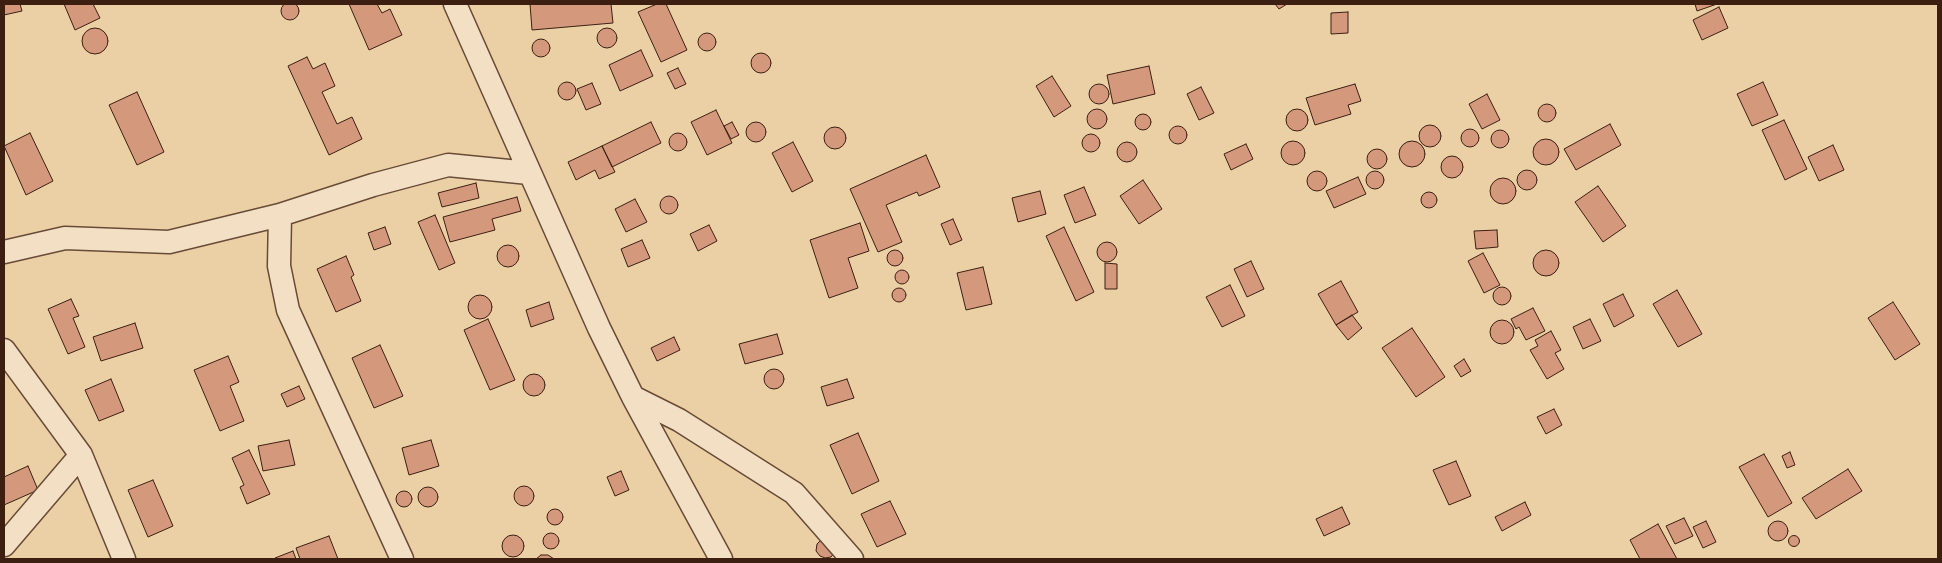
<!DOCTYPE html>
<style>
body{margin:0}
#map{position:relative;width:1942px;height:563px;overflow:hidden;background:#ecd0a5;font-family:"Libre Caslon Text",serif}
canvas{display:block}
.frame{position:absolute;inset:0;border:5px solid #3c1f11;pointer-events:none}
</style>
<div id="map">
<canvas width="1942" height="563"></canvas>
<div class="frame"></div>
</div>
<script>
const context = document.querySelector('canvas').getContext('2d');
context.lineJoin = 'round';
function fillPath(path, color) {
  context.fillStyle = color;
  context.fill(path, 'evenodd');
}
function toPath(rows) {
  const path = new Path2D();
  for (const r of rows) {
    if (r.length === 3) {
      path.moveTo(r[0] + r[2], r[1]);
      path.arc(r[0], r[1], r[2], 0, 2 * Math.PI);
      continue;
    }
    path.moveTo(r[0], r[1]);
    for (let i = 2; i < r.length; i += 2) path.lineTo(r[i], r[i + 1]);
  }
  return path;
}
function trace(path, color, width, dash) {
  context.strokeStyle = color;
  context.lineWidth = width;
  context.lineCap = dash ? 'butt' : 'round';
  context.setLineDash(dash || []);
  context.stroke(path);
}
const building = toPath([
 [290,11,9],
 [4,4,20,4,22,11,4,15,4,4],
 [64,4,93,4,100,18,75,30,64,4],
 [349,4,377,4,382,13,390,9,402,35,369,50,349,4],
 [530,4,611,4,613,23,532,30,530,4],
 [657,4,666,4,687,50,661,62,638,12,657,4],
 [1275,4,1287,4,1279,9,1275,4],
 [1695,4,1717,4,1697,11,1695,4],
 [1719,7,1728,28,1702,40,1693,20,1719,7],
 [1348,12,1348,33,1331,34,1331,13,1348,12],
 [607,38,10],
 [95,41,13],
 [707,42,9],
 [541,48,9],
 [641,50,653,76,620,91,609,65,641,50],
 [761,63,10],
 [307,57,313,69,325,63,335,86,322,92,337,124,352,117,362,139,329,155,288,66,307,57],
 [1149,66,1155,94,1113,104,1107,75,1149,66],
 [678,68,686,84,675,89,667,73,678,68],
 [1052,76,1071,106,1054,117,1036,86,1052,76],
 [567,91,9],
 [1763,82,1778,115,1752,126,1737,94,1763,82],
 [592,83,601,104,586,110,577,89,592,83],
 [1355,84,1361,101,1348,105,1351,114,1315,125,1306,98,1355,84],
 [1099,94,10],
 [1201,87,1214,113,1199,120,1187,94,1201,87],
 [137,92,164,152,137,165,109,105,137,92],
 [1487,94,1500,120,1482,129,1469,104,1487,94],
 [1547,113,9],
 [1097,119,10],
 [1297,120,11],
 [716,110,732,143,707,155,691,122,716,110],
 [1143,122,8],
 [1784,120,1807,169,1785,180,1762,130,1784,120],
 [756,132,10],
 [651,122,661,143,612,167,602,146,651,122],
 [732,122,739,135,731,139,724,126,732,122],
 [1610,124,1621,145,1576,170,1564,149,1610,124],
 [1430,136,11],
 [1178,135,9],
 [835,138,11],
 [1470,138,9],
 [1500,139,9],
 [678,142,9],
 [30,133,53,181,26,195,4,146,30,133],
 [1091,143,9],
 [1546,152,13],
 [1293,153,12],
 [1412,154,13],
 [793,142,813,181,792,192,772,153,793,142],
 [1127,152,10],
 [1246,144,1253,159,1231,170,1224,154,1246,144],
 [1833,145,1844,170,1819,181,1808,157,1833,145],
 [602,146,615,172,599,179,595,170,576,180,568,162,602,146],
 [1377,159,10],
 [926,155,940,187,919,196,917,192,886,205,902,242,878,252,850,189,926,155],
 [1452,167,11],
 [1527,180,10],
 [1375,180,9],
 [1317,181,10],
 [1358,177,1366,194,1334,208,1326,191,1358,177],
 [1503,191,13],
 [1143,180,1162,209,1139,224,1120,196,1143,180],
 [476,183,479,198,442,207,438,193,476,183],
 [1598,186,1626,226,1603,242,1575,202,1598,186],
 [1084,187,1096,215,1075,223,1064,195,1084,187],
 [1040,191,1046,214,1018,222,1012,198,1040,191],
 [1429,200,8],
 [669,205,9],
 [517,197,521,211,492,219,495,230,450,242,443,217,517,197],
 [635,199,647,222,626,232,615,209,635,199],
 [435,215,455,263,439,270,418,222,435,215],
 [953,219,962,240,950,245,941,224,953,219],
 [860,223,869,251,848,258,858,288,829,298,810,240,860,223],
 [709,225,717,241,698,251,690,234,709,225],
 [385,227,391,244,374,250,368,233,385,227],
 [1064,227,1094,292,1076,301,1046,236,1064,227],
 [1497,230,1498,247,1476,249,1474,231,1497,230],
 [642,240,650,258,628,267,621,249,642,240],
 [1107,252,10],
 [508,256,11],
 [895,258,8],
 [1546,263,13],
 [1483,253,1500,285,1484,293,1468,261,1483,253],
 [346,256,354,275,351,277,361,301,336,312,317,269,346,256],
 [1251,261,1264,289,1247,297,1234,269,1251,261],
 [1105,263,1117,264,1117,289,1105,289,1105,263],
 [983,267,992,304,966,310,957,273,983,267],
 [902,277,7],
 [1341,281,1358,312,1336,325,1318,294,1341,281],
 [1230,285,1245,316,1222,327,1206,297,1230,285],
 [1502,296,9],
 [899,295,7],
 [1677,290,1702,334,1678,347,1653,304,1677,290],
 [1623,294,1634,316,1614,327,1603,304,1623,294],
 [480,307,12],
 [71,299,79,316,73,318,85,347,68,354,48,309,71,299],
 [549,302,554,319,531,327,526,310,549,302],
 [1893,302,1920,344,1895,360,1868,318,1893,302],
 [1533,308,1545,331,1526,340,1519,327,1516,329,1511,319,1533,308],
 [1352,315,1362,328,1348,340,1336,325,1352,315],
 [488,319,515,380,490,390,464,330,488,319],
 [1590,319,1601,341,1583,349,1573,327,1590,319],
 [1502,332,12],
 [135,323,143,348,101,361,93,337,135,323],
 [1412,328,1445,377,1416,397,1382,348,1412,328],
 [1551,331,1561,350,1555,353,1564,369,1547,379,1530,350,1538,346,1535,340,1551,331],
 [777,334,783,354,745,364,739,344,777,334],
 [674,337,680,350,657,361,651,348,674,337],
 [380,345,403,396,374,408,352,358,380,345],
 [228,356,239,382,230,386,244,421,220,431,194,370,228,356],
 [1464,359,1471,371,1461,377,1454,366,1464,359],
 [774,379,10],
 [534,385,11],
 [111,379,124,411,99,421,85,390,111,379],
 [847,379,854,398,827,406,821,387,847,379],
 [299,386,305,399,287,407,281,394,299,386],
 [1554,409,1562,425,1546,434,1537,417,1554,409],
 [858,433,879,481,852,494,830,445,858,433],
 [289,440,295,465,263,471,258,446,289,440],
 [431,440,439,466,409,475,402,448,431,440],
 [249,450,270,494,247,504,240,487,244,485,232,458,249,450],
 [1790,452,1795,465,1787,468,1782,456,1790,452],
 [1764,454,1792,503,1768,517,1739,467,1764,454],
 [1456,461,1471,496,1449,505,1433,470,1456,461],
 [28,466,38,490,4,505,4,477,28,466],
 [1848,469,1862,491,1816,519,1802,498,1848,469],
 [621,471,629,490,615,496,607,477,621,471],
 [153,480,173,526,148,537,128,490,153,480],
 [524,496,10],
 [428,497,10],
 [404,499,8],
 [890,501,906,534,877,547,861,514,890,501],
 [1525,502,1531,515,1502,531,1495,517,1525,502],
 [1342,507,1350,524,1324,536,1316,519,1342,507],
 [555,517,8],
 [1684,518,1693,536,1675,544,1666,526,1684,518],
 [1706,521,1716,542,1703,548,1693,527,1706,521],
 [1778,531,10],
 [1658,524,1677,559,1640,559,1630,540,1658,524],
 [551,541,8],
 [513,546,11],
 [1794,541,5.5],
 [329,536,338,559,300,559,296,548,329,536],
 [821,540,835,552,831,557,825,558,820,556,816,551,817,544,821,540],
 [293,551,296,559,275,559,275,558,293,551],
 [541,555,548,555,554,559,536,559,541,555]
]);
const street = toPath([
 [455,4,599,328,633,397,721,559],
 [280,215,279,266,288,310,402,559],
 [4,252,65,238,169,242,280,215,373,185,448,165,529,173],
 [4,350,81,455,124,559],
 [633,397,679,420,794,493,852,559],
 [4,545,81,455]
]);
fillPath(building, '#d4987d');
trace(building, '#3c1f11', 1);
trace(street, '#684b36', 25);
trace(street, '#f3e0c4', 22);
</script>
